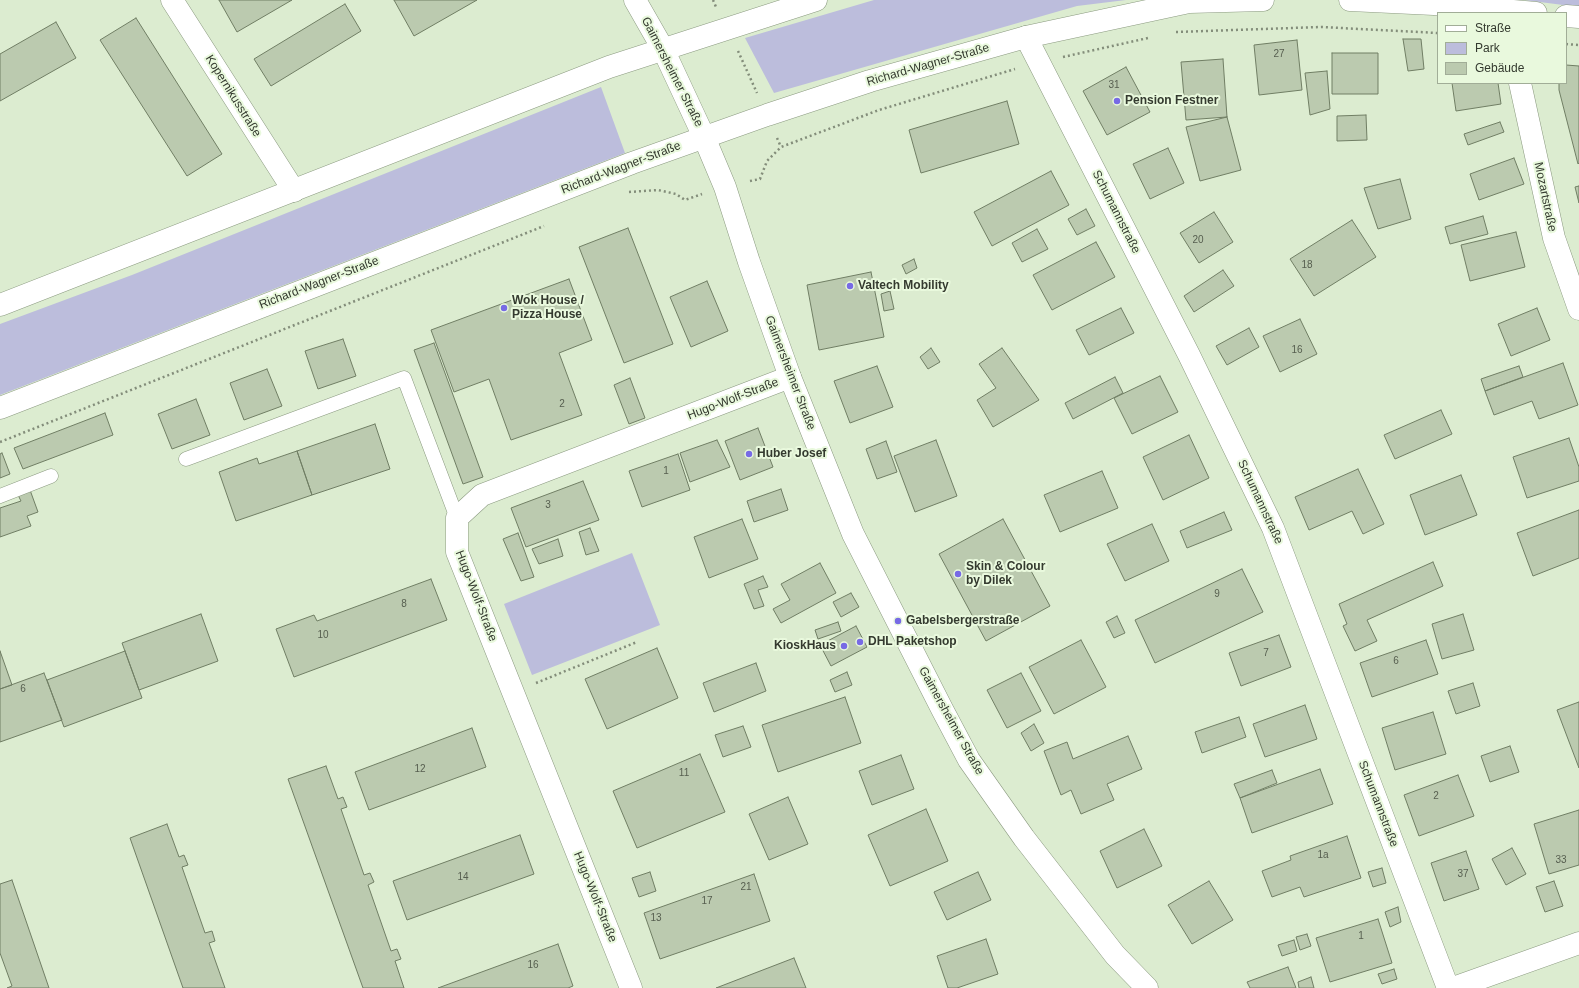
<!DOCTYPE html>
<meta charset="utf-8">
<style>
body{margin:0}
#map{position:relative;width:1579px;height:988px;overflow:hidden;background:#dcecd0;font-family:Helvetica,sans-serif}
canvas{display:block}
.legend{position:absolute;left:1437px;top:12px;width:130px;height:72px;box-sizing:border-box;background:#e9f9dd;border:1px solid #a1ad97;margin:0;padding:5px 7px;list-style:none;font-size:12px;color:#343a2f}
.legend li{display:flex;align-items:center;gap:8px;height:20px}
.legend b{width:20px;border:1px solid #a1ad97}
</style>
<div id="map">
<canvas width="1579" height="988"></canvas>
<ul class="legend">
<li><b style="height:5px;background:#fff"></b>Straße</li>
<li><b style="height:11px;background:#bcbddc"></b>Park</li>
<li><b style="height:11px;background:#bbcaaf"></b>Gebäude</li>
</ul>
</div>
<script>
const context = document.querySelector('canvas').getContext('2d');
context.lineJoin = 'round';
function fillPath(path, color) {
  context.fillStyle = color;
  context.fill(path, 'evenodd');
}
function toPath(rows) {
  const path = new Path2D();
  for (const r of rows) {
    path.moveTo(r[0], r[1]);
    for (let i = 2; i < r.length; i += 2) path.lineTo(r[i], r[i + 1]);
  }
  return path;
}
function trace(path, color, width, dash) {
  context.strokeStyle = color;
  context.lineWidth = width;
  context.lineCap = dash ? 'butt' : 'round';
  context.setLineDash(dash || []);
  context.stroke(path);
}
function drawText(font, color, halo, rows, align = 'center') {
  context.font = font + ' Helvetica,sans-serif';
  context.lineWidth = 4;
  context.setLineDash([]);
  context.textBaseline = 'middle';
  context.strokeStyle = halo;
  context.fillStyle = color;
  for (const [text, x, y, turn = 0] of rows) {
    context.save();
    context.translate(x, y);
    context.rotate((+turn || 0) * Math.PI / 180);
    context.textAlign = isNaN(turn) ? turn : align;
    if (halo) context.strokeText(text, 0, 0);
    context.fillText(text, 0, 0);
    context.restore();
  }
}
const green = toPath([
 [874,0,1126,0,1077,6,774,93,745,38],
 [1524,0,1579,0,1579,7],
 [601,87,625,153,0,395,0,324,132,275],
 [632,553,660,625,532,675,504,604]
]);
const building = toPath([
 [219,0,292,0,237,32,219,0],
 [394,0,477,0,414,36,394,0],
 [345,4,361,31,271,86,254,59,345,4],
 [136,18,222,154,187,176,100,40,136,18],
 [56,22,76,58,0,101,0,54,56,22],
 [1403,39,1421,39,1424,69,1408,71,1403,39],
 [1297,40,1302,90,1259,95,1254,45,1297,40],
 [1332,53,1378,53,1378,94,1332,94,1332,53],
 [1223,59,1227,117,1186,120,1181,62,1223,59],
 [1566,65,1579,66,1579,163,1578,164,1559,90,1559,83,1566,83,1566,65],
 [1126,67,1150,112,1107,135,1083,91,1126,67],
 [1327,71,1330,109,1310,115,1305,73,1327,71],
 [1452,83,1498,83,1501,104,1456,111,1452,83],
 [1007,101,1019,144,921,173,909,130,1007,101],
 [1366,115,1367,140,1337,141,1337,116,1366,115],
 [1227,117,1241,170,1200,181,1186,127,1227,117],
 [1500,122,1504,132,1468,145,1464,134,1500,122],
 [1168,148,1184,183,1150,199,1133,164,1168,148],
 [1514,158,1524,184,1479,200,1470,174,1514,158],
 [1051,171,1069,205,992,246,974,212,1051,171],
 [1400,179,1411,219,1378,229,1364,188,1400,179],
 [1579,186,1579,203,1575,187,1579,186],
 [1086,209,1095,226,1077,235,1068,219,1086,209],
 [1214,212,1233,242,1199,263,1180,233,1214,212],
 [1483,216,1488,234,1450,244,1445,227,1483,216],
 [1352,220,1376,257,1314,296,1290,259,1352,220],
 [628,228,673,344,624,363,579,247,628,228],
 [1037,229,1048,249,1022,262,1012,243,1037,229],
 [1516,232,1525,267,1470,281,1461,245,1516,232],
 [1096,242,1115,277,1052,310,1033,275,1096,242],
 [914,259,917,268,906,274,902,265,914,259],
 [1223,270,1234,286,1194,312,1184,296,1223,270],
 [871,272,884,337,819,350,807,285,871,272],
 [569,279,592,340,559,353,582,415,511,440,489,379,454,392,431,330,569,279],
 [707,281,728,331,691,347,670,297,707,281],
 [890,291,894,309,884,311,881,294,890,291],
 [1121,308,1134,333,1089,355,1076,330,1121,308],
 [1537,308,1550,340,1511,356,1498,324,1537,308],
 [1300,319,1317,354,1280,372,1263,336,1300,319],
 [1249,328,1259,347,1227,365,1216,346,1249,328],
 [343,339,356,376,318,389,305,351,343,339],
 [434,343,483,477,463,484,414,350,434,343],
 [931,348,940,362,928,369,920,357,931,348],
 [1002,348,1039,400,993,427,977,400,996,388,979,364,1002,348],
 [1563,363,1578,405,1539,419,1532,401,1494,415,1485,391,1563,363],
 [877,366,893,407,850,423,834,381,877,366],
 [1519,366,1523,377,1485,391,1481,379,1519,366],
 [267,369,282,406,244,420,230,383,267,369],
 [1160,376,1178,412,1132,434,1114,398,1160,376],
 [1115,377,1123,393,1073,419,1065,403,1115,377],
 [630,378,645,418,629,424,614,385,630,378],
 [196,399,210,435,172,449,158,414,196,399],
 [1441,410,1452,434,1395,459,1384,435,1441,410],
 [105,413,113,435,23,469,14,448,105,413],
 [375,424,390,469,312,495,297,451,375,424],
 [758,428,773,467,740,480,725,441,758,428],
 [1189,435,1209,478,1163,500,1143,457,1189,435],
 [1569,438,1579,467,1579,481,1527,498,1513,457,1569,438],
 [717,440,730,467,690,482,680,453,717,440],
 [936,440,957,496,915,512,894,456,936,440],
 [886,441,897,472,877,479,866,449,886,441],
 [297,451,312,495,236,521,219,472,257,458,259,464,297,451],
 [2,453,10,474,0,478,0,454,2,453],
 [678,454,690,490,642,507,629,471,678,454],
 [1358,469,1384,524,1363,534,1352,511,1309,530,1295,497,1358,469],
 [1102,471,1118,508,1060,532,1044,495,1102,471],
 [1461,475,1477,515,1425,535,1410,495,1461,475],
 [583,481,599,520,526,547,511,508,583,481],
 [781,489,788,510,754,522,747,501,781,489],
 [30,490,38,512,27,516,31,526,0,537,0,508,21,501,18,495,30,490],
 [1579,510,1579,558,1533,576,1517,533,1579,510],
 [1224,512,1232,530,1187,548,1180,531,1224,512],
 [742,519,758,559,709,578,694,537,742,519],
 [1003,519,1050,606,986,641,939,554,1003,519],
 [1152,524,1169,561,1125,581,1107,544,1152,524],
 [590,528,599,551,586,555,579,532,590,528],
 [518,533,534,577,521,581,503,539,518,533],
 [558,539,563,556,539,564,532,549,558,539],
 [1433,562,1443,586,1367,620,1377,641,1355,651,1343,626,1347,624,1339,604,1433,562],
 [820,563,836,593,781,623,773,609,790,600,781,584,820,563],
 [1242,569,1263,612,1155,663,1135,620,1242,569],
 [763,576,768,587,758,590,764,606,754,609,744,584,763,576],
 [431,579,447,620,294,677,276,629,314,615,317,621,431,579],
 [851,593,859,607,841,617,833,602,851,593],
 [201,614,218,661,139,690,122,643,201,614],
 [1463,614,1474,650,1442,659,1432,624,1463,614],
 [1117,616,1125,633,1114,638,1106,622,1117,616],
 [838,622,841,631,818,639,815,630,838,622],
 [856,626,867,647,831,666,820,645,856,626],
 [1279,635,1291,667,1241,686,1229,653,1279,635],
 [1081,640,1106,687,1054,714,1029,667,1081,640],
 [1426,640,1438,674,1372,697,1360,663,1426,640],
 [657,648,678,698,607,729,585,679,657,648],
 [0,651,12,685,0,689,0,651],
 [125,651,142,698,64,727,47,680,125,651],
 [756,663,766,691,714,712,703,683,756,663],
 [847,672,852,685,835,692,830,680,847,672],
 [44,673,62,720,0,742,0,689,44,673],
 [1021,673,1041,711,1007,728,987,690,1021,673],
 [1473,683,1480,706,1456,714,1448,691,1473,683],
 [845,697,861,743,778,772,762,725,845,697],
 [1579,702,1579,768,1557,710,1579,702],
 [1305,705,1317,739,1265,757,1253,724,1305,705],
 [1433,712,1446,754,1395,770,1382,728,1433,712],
 [1239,717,1246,737,1202,753,1195,732,1239,717],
 [1034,724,1044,743,1031,751,1021,733,1034,724],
 [743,726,751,747,723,757,715,735,743,726],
 [472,728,486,767,369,810,355,772,472,728],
 [1128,736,1142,769,1107,784,1114,800,1081,814,1071,790,1061,795,1044,751,1067,742,1073,759,1128,736],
 [1510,746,1519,772,1490,782,1481,756,1510,746],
 [700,754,725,812,637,848,613,791,700,754],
 [901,755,914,789,872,805,859,771,901,755],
 [326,766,338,799,343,797,347,807,341,809,364,875,370,873,374,882,368,885,391,951,397,949,401,959,395,961,404,988,363,988,288,779,326,766],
 [1320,769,1333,804,1252,833,1240,798,1320,769],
 [1272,770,1277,783,1240,798,1234,784,1272,770],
 [1458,775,1474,816,1419,836,1404,795,1458,775],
 [788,797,808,844,769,860,749,814,788,797],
 [926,809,948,861,890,886,868,835,926,809],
 [1579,810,1579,865,1549,874,1534,824,1579,810],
 [167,824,179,857,184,855,188,865,182,867,205,933,212,931,215,941,209,943,225,988,183,988,130,838,167,824],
 [1144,829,1162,866,1117,888,1100,851,1144,829],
 [520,835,534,874,407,920,393,881,520,835],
 [1347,836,1361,878,1304,897,1300,887,1272,897,1262,871,1291,860,1290,856,1347,836],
 [1512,848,1526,874,1506,885,1492,859,1512,848],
 [1466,851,1479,889,1444,901,1431,863,1466,851],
 [1382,868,1386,883,1373,887,1368,872,1382,868],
 [650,872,656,891,639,897,632,878,650,872],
 [978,872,991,900,947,920,934,892,978,872],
 [754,874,770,921,660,959,644,913,754,874],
 [12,880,49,988,7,988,12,986,0,953,0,884,12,880],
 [1209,881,1233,920,1192,944,1168,905,1209,881],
 [1554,881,1563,906,1545,912,1536,887,1554,881],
 [1398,907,1401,922,1390,927,1385,912,1398,907],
 [1378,919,1392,963,1330,982,1316,938,1378,919],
 [1307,934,1311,946,1300,950,1296,937,1307,934],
 [986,939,998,974,957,988,948,988,937,956,986,939],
 [1294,940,1297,951,1282,956,1278,945,1294,940],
 [558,944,573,986,568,988,438,988,558,944],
 [794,958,806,988,716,988,794,958],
 [1288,967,1296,988,1250,988,1247,982,1288,967],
 [1394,969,1397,979,1382,984,1378,974,1394,969],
 [1311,977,1314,988,1299,988,1298,982,1311,977]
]);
const path = toPath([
 [713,0,716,7],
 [1176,32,1321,27,1438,33],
 [1566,44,1579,45],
 [738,51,757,93],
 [1063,57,1148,38],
 [777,138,781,147],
 [750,181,760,179,767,161,781,147,879,110,1015,69],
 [629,192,658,190,676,194,685,200,702,194],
 [0,442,544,226],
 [536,683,637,642]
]);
const service = toPath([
 [186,459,404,378,457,518],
 [0,496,51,476]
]);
const minor = toPath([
 [172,0,294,191],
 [1026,37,1189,355,1273,528,1448,988],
 [1520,83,1554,238,1579,309],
 [631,988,457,552,457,518,482,495,790,377],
 [1453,988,1579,943]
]);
const tertiary = toPath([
 [635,0,663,49,704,137,725,187,749,262,790,377,853,534,942,709,969,760,1024,838,1115,955,1147,988]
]);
const primary = toPath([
 [1350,0,1434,4,1536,13],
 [1566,16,1579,17],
 [0,305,609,67,816,0],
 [0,408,632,163,767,115,870,81,1026,37,1189,2,1263,0]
]);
const markers = [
 [1117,101,4,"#776ae5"],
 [850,286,4,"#776ae5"],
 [504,308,4,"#776ae5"],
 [749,454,4,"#776ae5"],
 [958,574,4,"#776ae5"],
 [898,621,4,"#776ae5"],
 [860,642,4,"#776ae5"],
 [844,646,4,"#776ae5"]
];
const numberNames = [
 ["27",1279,54],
 ["31",1114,85],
 ["20",1198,240],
 ["18",1307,265],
 ["16",1297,350],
 ["2",562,404],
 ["1",666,471],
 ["3",548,505],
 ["9",1217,594],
 ["8",404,604],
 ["10",323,635],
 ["7",1266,653],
 ["6",1396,661],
 ["6",23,689],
 ["12",420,769],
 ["11",684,773],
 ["2",1436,796],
 ["1a",1323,855],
 ["33",1561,860],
 ["37",1463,874],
 ["14",463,877],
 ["21",746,887],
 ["17",707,901],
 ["13",656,918],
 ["1",1361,936],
 ["16",533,965]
];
const streetNames = [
 ["Richard-Wagner-Straße",928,65,-16],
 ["Gaimersheimer Straße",672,72,63],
 ["Kopernikusstraße",233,96,58],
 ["Richard-Wagner-Straße",621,168,-21],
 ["Mozartstraße",1545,197,78],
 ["Schumannstraße",1116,212,63],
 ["Richard-Wagner-Straße",319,283,-21],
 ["Gaimersheimer Straße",790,373,69],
 ["Hugo-Wolf-Straße",733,399,-21],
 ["Schumannstraße",1260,502,65],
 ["Hugo-Wolf-Straße",476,596,69],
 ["Gaimersheimer Straße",951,721,61],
 ["Schumannstraße",1378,804,69],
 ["Hugo-Wolf-Straße",595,897,68]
];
const poiNames = [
 ["Pension Festner",1125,101],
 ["Valtech Mobility",858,286],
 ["Wok House /",512,301],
 ["Pizza House",512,315],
 ["Huber Josef",757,454],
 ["Skin & Colour",966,567],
 ["by Dilek",966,581],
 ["Gabelsbergerstraße",906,621],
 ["DHL Paketshop",868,642],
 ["KioskHaus",836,646,"right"]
];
fillPath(green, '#bcbddc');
fillPath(building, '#bbcaaf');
trace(building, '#707e64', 1);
trace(service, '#8b9a80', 15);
trace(minor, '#8b9a80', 23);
trace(tertiary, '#8b9a80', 23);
trace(primary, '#8b9a80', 23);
trace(path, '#838d7a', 2.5, [2, 3]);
trace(service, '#fff', 14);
trace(minor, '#fff', 22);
trace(tertiary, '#fff', 22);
trace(primary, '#fff', 22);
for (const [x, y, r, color] of markers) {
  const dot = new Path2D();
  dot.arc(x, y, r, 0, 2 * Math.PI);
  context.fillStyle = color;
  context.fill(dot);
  trace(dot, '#e9f9dd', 1.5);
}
drawText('10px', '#565e4f', null, numberNames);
drawText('12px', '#343a2f', '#e9f9dd', streetNames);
drawText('bold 12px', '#343a2f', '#e9f9dd', poiNames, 'left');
</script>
